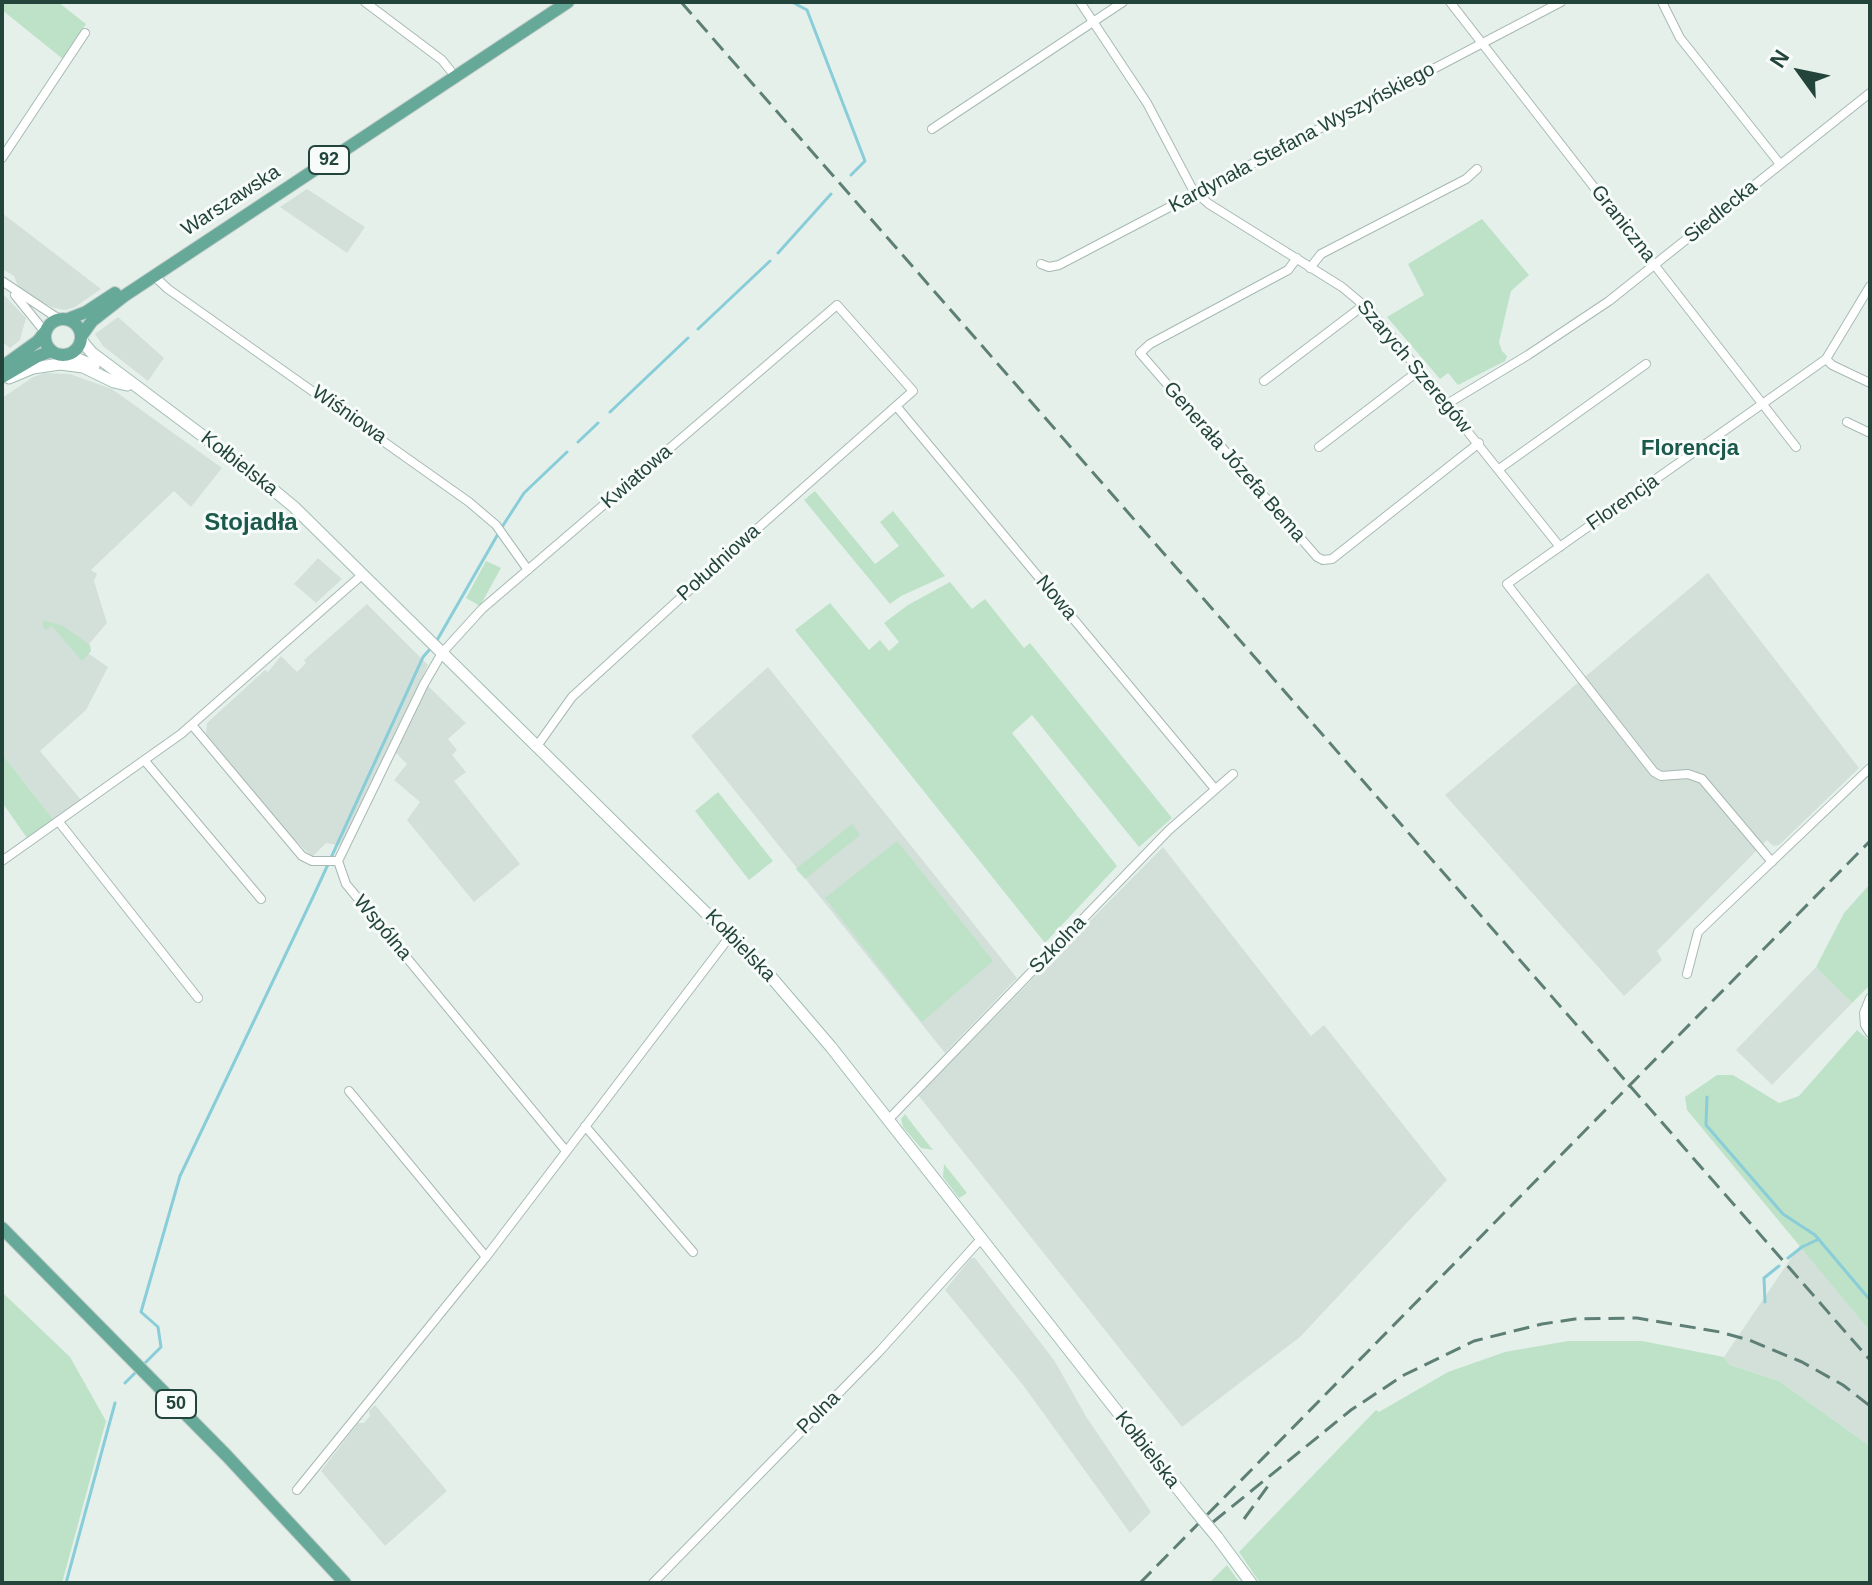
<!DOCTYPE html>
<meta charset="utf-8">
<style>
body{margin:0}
#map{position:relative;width:1872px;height:1585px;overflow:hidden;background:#e5f0eb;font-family:Helvetica,sans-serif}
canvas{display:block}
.frame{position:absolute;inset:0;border:4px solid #22443b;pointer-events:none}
.north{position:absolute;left:1760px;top:32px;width:80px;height:80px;-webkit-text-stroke:6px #f7fbf9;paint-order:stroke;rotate:303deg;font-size:22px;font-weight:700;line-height:32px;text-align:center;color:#22443b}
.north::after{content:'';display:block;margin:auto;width:28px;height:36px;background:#22443b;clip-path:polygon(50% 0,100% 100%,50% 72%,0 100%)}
</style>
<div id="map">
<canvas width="1872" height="1585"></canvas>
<div class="frame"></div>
<div class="north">N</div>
</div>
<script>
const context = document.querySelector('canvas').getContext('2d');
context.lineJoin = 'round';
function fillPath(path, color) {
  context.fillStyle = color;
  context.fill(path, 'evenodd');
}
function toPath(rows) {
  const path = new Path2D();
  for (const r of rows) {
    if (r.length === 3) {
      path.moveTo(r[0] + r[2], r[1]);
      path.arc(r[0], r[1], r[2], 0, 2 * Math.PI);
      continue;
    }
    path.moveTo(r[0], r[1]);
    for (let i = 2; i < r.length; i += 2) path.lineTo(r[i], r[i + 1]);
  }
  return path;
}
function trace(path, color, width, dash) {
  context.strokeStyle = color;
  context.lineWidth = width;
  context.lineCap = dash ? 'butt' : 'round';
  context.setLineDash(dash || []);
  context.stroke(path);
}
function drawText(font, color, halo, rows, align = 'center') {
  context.font = font + ' Helvetica,sans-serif';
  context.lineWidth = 6;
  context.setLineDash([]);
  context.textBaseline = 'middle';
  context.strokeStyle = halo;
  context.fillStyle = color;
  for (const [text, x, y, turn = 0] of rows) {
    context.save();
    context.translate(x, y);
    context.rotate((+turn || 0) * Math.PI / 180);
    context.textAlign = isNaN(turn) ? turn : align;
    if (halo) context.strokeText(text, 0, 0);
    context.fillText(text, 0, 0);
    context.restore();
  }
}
const built = toPath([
 [307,189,365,227,347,253,280,207],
 [2,213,101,289,75,307,65,310,54,308,44,303,42,304,18,286,14,276,2,269],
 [2,293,26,318,20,340,10,348,2,342],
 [118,317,164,358,148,381,103,346,95,334],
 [45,373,70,374,112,389,222,468,191,507,174,491,91,570,97,574,94,581,107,623,89,644,89,654,108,667,86,710,40,751,82,801,53,819,2,754,2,398,33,377],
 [318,558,342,579,316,603,294,584],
 [1708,573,1859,768,1779,845,1773,846,1767,840,1657,951,1662,960,1624,996,1445,795],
 [367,604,428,665,343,846,326,843,312,857,282,827,206,734,207,723,265,670,268,672,281,656,297,672,306,663,304,660],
 [768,667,1017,978,945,1053,691,736],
 [428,686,466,723,448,739,457,750,452,755,466,772,454,781,520,864,474,902,407,820,420,802,394,780,407,764,395,752],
 [1163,847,1311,1036,1324,1025,1447,1180,1300,1337,1182,1427,918,1095],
 [1816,967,1852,1003,1772,1085,1736,1050],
 [1800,1245,1870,1331,1870,1446,1779,1381,1730,1365,1724,1357],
 [971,1258,975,1258,1054,1360,1087,1418,1151,1512,1130,1533,1023,1385,945,1290],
 [375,1405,447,1491,385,1546,321,1471,358,1423,364,1423,370,1416,369,1411]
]);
const green = toPath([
 [2,2,58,2,86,24,63,59,2,10],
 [1482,219,1529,275,1511,291,1499,342,1502,351,1507,356,1505,361,1458,385,1448,373,1440,379,1387,317,1424,295,1408,264],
 [815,491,875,564,899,546,880,522,893,511,945,576,901,596,890,604,804,500],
 [486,561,501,568,480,606,466,598],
 [950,582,972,609,985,599,1024,648,1030,643,1172,818,1139,847,1032,715,1012,733,1117,866,1045,943,795,630,830,603,869,650,880,640,889,651,899,642,884,623,908,605],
 [43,620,63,626,90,645,91,651,82,661,52,626,46,630,43,628],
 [2,754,53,819,27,838,2,802],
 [718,792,773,861,749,880,695,811],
 [852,824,860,835,805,879,796,869],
 [897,841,993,961,922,1022,825,898],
 [1870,884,1870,985,1852,1003,1816,967,1844,913],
 [1857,1030,1870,1041,1870,1331,1687,1110,1685,1097,1717,1075,1733,1075,1779,1103,1799,1096],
 [905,1114,914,1126,933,1150,921,1148,903,1127,901,1119],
 [944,1164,967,1193,961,1197,959,1198,943,1177],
 [2,1292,70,1357,106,1421,62,1583,2,1583],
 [1568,1341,1642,1341,1724,1357,1730,1365,1779,1381,1870,1446,1870,1583,1260,1583,1239,1552,1376,1410,1379,1412,1448,1372,1505,1352],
 [1227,1565,1240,1583,1209,1583]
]);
const stream = toPath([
 [792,2,807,10,865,161,851,175],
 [778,253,831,194],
 [698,329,770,261],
 [610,412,688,338],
 [578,442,598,423],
 [502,527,524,493,567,452],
 [436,642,498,534],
 [1707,1097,1706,1125,1783,1214,1815,1235,1870,1300],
 [1788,1258,1802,1247,1819,1239],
 [1765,1302,1764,1278,1779,1266],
 [142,1366,161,1347,158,1327,141,1312,180,1176,313,897,423,657,431,648],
 [125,1383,137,1371],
 [66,1583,115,1403]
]);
const street = toPath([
 [365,2,442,60,450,70],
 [1080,2,1147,103,1193,190,1209,204,1342,287,1372,312,1560,547],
 [1450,2,1796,447],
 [1662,2,1680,38,1692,53,1780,164],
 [932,129,1123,2],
 [2,158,85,33],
 [1297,258,1288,270,1150,344,1140,353,1317,557,1323,560,1332,559,1479,443],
 [1041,264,1049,267,1059,265,1561,2],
 [1310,268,1321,254,1466,179,1477,169],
 [154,276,168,289,469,502,496,525,528,570],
 [2,281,59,319],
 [15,295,45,332],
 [1826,359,1832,365,1870,383],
 [1264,381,1364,305],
 [1447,404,1528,355,1609,301,1870,93],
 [897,407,1215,789],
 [1847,422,1870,433],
 [1319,447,1421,369],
 [1499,469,1646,364],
 [192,725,302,856,312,861,338,861],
 [145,761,261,899],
 [59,822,198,998],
 [2,861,181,734,362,575],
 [338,861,424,684,442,653,482,609,837,305,913,391,732,551,572,697,537,746],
 [338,861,346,884,566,1151],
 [1772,862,1702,779,1688,774,1661,776,1654,772,1507,584,1826,359,1870,286],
 [1687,974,1698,932,1870,768],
 [1870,998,1864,1013,1865,1025,1870,1033],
 [349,1091,486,1257],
 [888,1120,1169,830,1233,774],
 [585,1126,693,1252],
 [297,1490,486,1257,731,935],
 [653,1583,878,1353,981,1239]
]);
const secondary = toPath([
 [81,340,92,353,259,478,294,507,772,978,831,1047,1193,1508],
 [69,355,94,366],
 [9,378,33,368,60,364,83,367,114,382,127,385],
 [1217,1537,1251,1583]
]);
const primary = toPath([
 [63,337,18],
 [68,319,86,312,115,293],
 [82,335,92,321,124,296,568,2],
 [2,367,38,341,45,332],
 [2,377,36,357,51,351],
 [2,1228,227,1456,345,1583]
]);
const rail = toPath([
 [681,2,1870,1360],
 [1244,1519,1268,1486],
 [1213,1522,1351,1410,1404,1375,1474,1341,1542,1324,1575,1319,1637,1318,1720,1332,1749,1340,1802,1362,1843,1385,1870,1406],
 [1140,1583,1870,841]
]);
const secondaryBridge = toPath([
 [1193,1508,1217,1537]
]);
const shields = [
 [329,160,40],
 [176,1404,40]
];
const shieldNames = [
 ["92",329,160],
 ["50",176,1404]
];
const streetNames = [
 ["Kardynała Stefana Wyszyńskiego",1302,138,-28],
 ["Warszawska",231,201,-33],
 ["Siedlecka",1721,212,-39],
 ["Graniczna",1623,224,52],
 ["Szarych Szeregów",1414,367,50],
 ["Wiśniowa",349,415,35],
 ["Generała Józefa Bema",1234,462,49],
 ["Kołbielska",239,464,38],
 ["Kwiatowa",637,477,-41],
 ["Florencja",1623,503,-35],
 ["Południowa",719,563,-42],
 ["Nowa",1056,598,50],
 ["Wspólna",382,928,50],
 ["Szkolna",1058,945,-46],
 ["Kołbielska",740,946,46],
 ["Polna",819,1413,-45],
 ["Kołbielska",1147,1450,52]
];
const neighbourhoodNames = [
 ["Florencja",1690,449]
];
const quarterNames = [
 ["Stojadła",251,523]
];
fillPath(built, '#d3e0da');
fillPath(green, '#bde2c7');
trace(stream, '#89cdd9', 3);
trace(street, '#a7b9b3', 10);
trace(secondary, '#a2bdb3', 13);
trace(primary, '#c1cbc8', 14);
trace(street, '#fff', 8);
trace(secondary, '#fff', 11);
trace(primary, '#66a998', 12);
trace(rail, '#5d7f76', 3, [16, 8]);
trace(secondaryBridge, '#a2bdb3', 13, []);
trace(secondaryBridge, '#fff', 11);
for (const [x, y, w] of shields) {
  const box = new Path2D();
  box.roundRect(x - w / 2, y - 14, w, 28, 6);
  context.fillStyle = '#f7fbf9';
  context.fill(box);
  trace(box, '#22443b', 2);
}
drawText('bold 18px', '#22443b', null, shieldNames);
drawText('20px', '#22443b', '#f7fbf9', streetNames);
drawText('bold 22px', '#1b594a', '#f7fbf9', neighbourhoodNames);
drawText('bold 24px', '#1b594a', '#f7fbf9', quarterNames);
</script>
